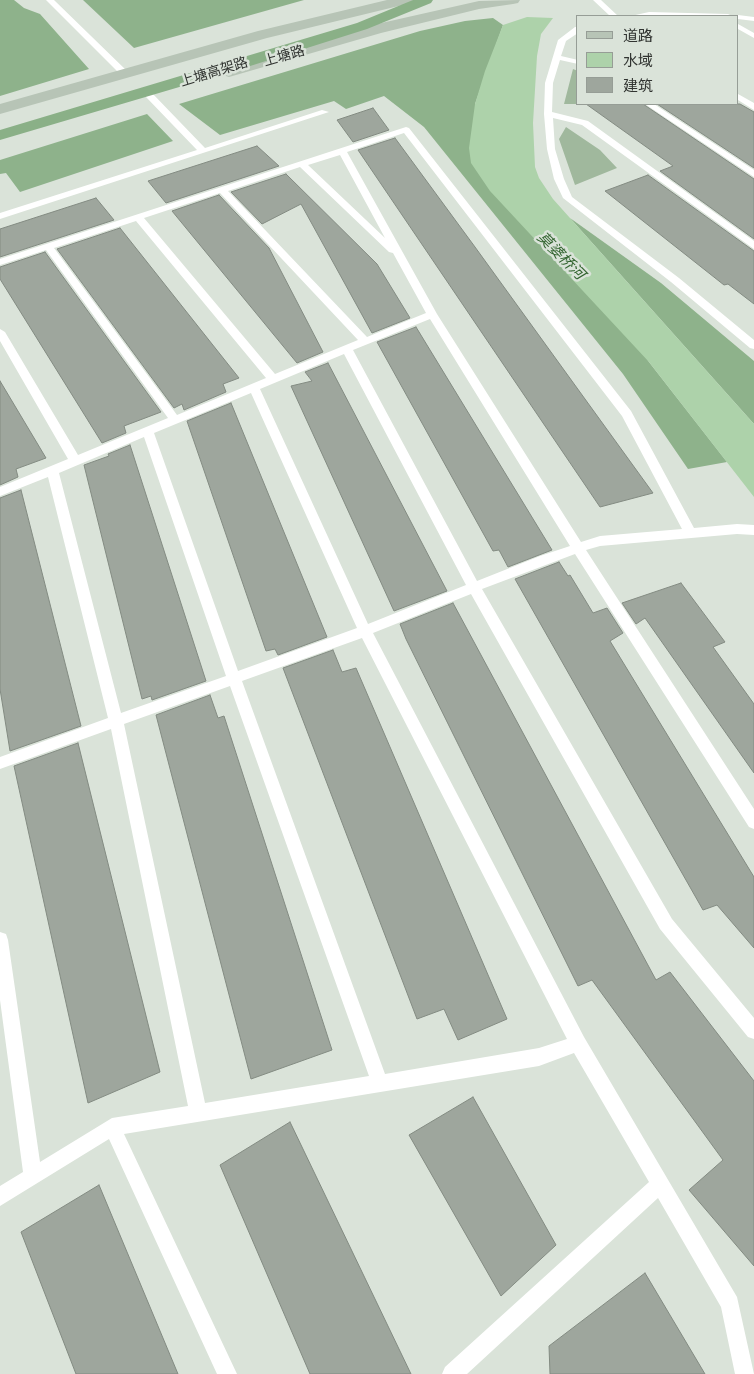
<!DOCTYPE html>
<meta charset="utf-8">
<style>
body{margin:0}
#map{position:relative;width:754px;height:1374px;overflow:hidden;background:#dae3d9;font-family:"Crimson Pro","Noto Sans SC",serif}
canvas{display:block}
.legend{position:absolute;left:576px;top:15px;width:162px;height:90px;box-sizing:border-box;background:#dae3d9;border:1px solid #969d96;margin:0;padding:6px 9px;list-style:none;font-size:15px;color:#313431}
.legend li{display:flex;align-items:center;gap:10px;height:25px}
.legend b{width:25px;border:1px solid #969d96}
</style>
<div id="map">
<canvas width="754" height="1374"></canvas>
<ul class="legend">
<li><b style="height:6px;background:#b7c4b6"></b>道路</li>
<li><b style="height:14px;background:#add2aa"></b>水域</li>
<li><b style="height:14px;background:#9ea69d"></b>建筑</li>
</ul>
</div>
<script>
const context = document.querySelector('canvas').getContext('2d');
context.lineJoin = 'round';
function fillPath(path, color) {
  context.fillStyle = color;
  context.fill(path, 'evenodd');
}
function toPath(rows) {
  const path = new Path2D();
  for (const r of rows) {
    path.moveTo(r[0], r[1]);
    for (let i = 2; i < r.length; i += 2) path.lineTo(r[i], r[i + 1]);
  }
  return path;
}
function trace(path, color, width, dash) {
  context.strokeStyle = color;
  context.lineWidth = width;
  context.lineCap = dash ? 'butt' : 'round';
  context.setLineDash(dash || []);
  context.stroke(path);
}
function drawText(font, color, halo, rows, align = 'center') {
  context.font = font + ' "Crimson Pro","Noto Sans SC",serif';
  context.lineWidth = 5;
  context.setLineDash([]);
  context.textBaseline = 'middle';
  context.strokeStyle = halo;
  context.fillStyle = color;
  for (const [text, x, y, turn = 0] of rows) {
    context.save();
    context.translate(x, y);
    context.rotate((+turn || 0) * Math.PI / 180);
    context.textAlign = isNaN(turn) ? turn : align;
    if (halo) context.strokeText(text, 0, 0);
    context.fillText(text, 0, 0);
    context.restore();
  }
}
const green = toPath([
 [573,69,578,71,578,104,564,104],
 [566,127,600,150,617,168,575,185,559,139]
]);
const forest = toPath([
 [0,0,14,0,24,8,40,14,89,69,0,96],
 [83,0,304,0,134,48],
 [493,18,503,25,475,104,649,362,727,462,688,469,623,374,424,127,384,96,346,109,334,101,220,135,179,104,420,31,465,21],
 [147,114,173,141,20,192,6,173,0,174,0,160],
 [570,218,661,283,754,361,754,424]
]);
const water = toPath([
 [527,17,553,18,541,34,537,56,533,123,535,167,539,178,553,199,754,424,754,497,649,362,490,191,471,163,469,148,475,104,485,71,503,25]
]);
const building = toPath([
 [586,104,643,104,754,179,754,239,660,171,673,166,586,104],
 [657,104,740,104,754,112,754,168,657,104],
 [373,108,389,130,353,142,337,120,373,108],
 [395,138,475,247,653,493,600,507,358,150,395,138],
 [257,146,279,166,166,203,148,181,257,146],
 [286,174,377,264,410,318,372,333,301,204,262,224,231,192,286,174],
 [648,175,754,251,754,304,728,284,724,285,605,191,648,175],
 [219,195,269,248,323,352,297,363,172,211,219,195],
 [96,198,114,220,0,257,0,229,96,198],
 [120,228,239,378,223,384,226,392,184,410,182,404,174,408,57,249,120,228],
 [45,252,161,412,124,426,126,433,102,443,0,279,0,267,45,252],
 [416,327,552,550,508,567,499,550,493,551,377,342,416,327],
 [328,363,447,591,394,611,291,386,312,381,305,372,328,363],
 [0,381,46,458,16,469,18,477,0,485,0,381],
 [231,403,327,637,278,655,275,649,266,651,187,421,231,403],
 [130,445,206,681,152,700,151,696,142,699,84,465,109,456,108,454,130,445],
 [21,490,81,726,10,751,0,689,0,498,21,490],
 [559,562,568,576,570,575,593,613,607,608,623,633,610,641,754,877,754,948,717,905,703,910,515,579,559,562],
 [681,583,725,642,713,647,754,704,754,773,645,618,636,624,622,603,681,583],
 [453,603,656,980,670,972,754,1081,754,1266,689,1190,723,1160,592,980,578,986,406,639,400,624,453,603],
 [333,650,342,672,356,668,507,1019,458,1040,444,1009,417,1019,283,668,333,650],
 [210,695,218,718,224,716,332,1050,251,1079,156,715,210,695],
 [78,743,160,1072,88,1103,14,766,78,743],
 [473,1097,556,1245,501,1296,409,1135,473,1097],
 [290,1122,411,1374,310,1374,220,1165,290,1122],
 [99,1185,178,1374,76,1374,21,1232,99,1185],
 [645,1273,705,1374,550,1374,549,1346,645,1273]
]);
const service = toPath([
 [46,0,54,0,127,71,127,75,121,75,46,0],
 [593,0,601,0,618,16,610,16,593,0],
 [649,12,728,14,732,16,631,16,649,12],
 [738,15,754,17,754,21,738,19,738,16,735,16,738,15],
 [738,24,754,33,754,38,738,29,738,24],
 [575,27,578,27,578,33,566,41,561,56,578,60,578,64,560,60,553,83,552,112,588,121,754,241,754,249,582,125,553,118,555,149,564,179,572,197,679,278,754,340,754,349,750,348,671,282,563,198,554,179,547,149,544,114,545,83,558,40,575,27],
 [146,93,152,93,205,148,322,110,329,112,0,219,0,213,197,150,146,97,146,93],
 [738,94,754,103,754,110,738,100,738,94],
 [645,104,654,104,754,170,754,177,645,104],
 [406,127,409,128,631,411,694,528,737,524,754,525,754,535,737,534,600,546,586,550,754,809,754,829,749,827,575,554,482,589,672,919,754,1018,754,1039,748,1037,660,929,471,594,373,633,584,1037,737,1297,754,1374,735,1374,721,1307,658,1198,467,1374,442,1374,445,1367,649,1182,574,1053,539,1066,124,1134,237,1374,217,1374,109,1139,0,1206,0,1186,23,1172,0,1000,0,932,6,934,8,940,40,1162,112,1118,188,1106,111,729,0,769,0,757,108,718,48,477,0,496,0,487,68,459,0,341,0,329,5,332,78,455,168,418,46,250,0,265,0,259,406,127],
 [404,133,622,416,682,529,600,536,581,542,437,314,347,152,404,133],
 [340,155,385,238,308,165,340,155],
 [300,167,389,252,393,253,426,313,367,337,228,191,300,167],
 [220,193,358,340,275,374,144,218,220,193],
 [136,221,266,378,177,415,54,248,136,221],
 [430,319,570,546,540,556,477,581,353,350,430,319],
 [344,354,466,585,368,624,260,389,344,354],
 [251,393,357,628,238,671,154,433,251,393],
 [144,437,226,676,121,713,59,473,144,437],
 [362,638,567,1039,539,1048,385,1074,242,681,362,638],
 [230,686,369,1076,205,1103,124,724,230,686]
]);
const secondary = toPath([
 [387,0,413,0,411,3,267,38,0,114,0,104,258,31,387,0],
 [520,0,518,3,513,4,479,9,381,33,229,77,223,75,221,72,223,69,377,24,479,1,520,0]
]);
const trunk = toPath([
 [413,0,433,0,431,3,367,29,247,67,0,140,0,130,357,23,413,0]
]);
const farStreetnames = [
 ["上塘路",284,56,-16],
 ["上塘高架路",214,72,-17]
];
const farWaternames = [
 ["莫婆桥河",561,256,45]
];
fillPath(green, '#a0b89d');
fillPath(forest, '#8eb28b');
fillPath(water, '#add2aa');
fillPath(building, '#9ea69d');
trace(building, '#838b82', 1);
fillPath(service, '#fff');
fillPath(secondary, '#b7c4b6');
fillPath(trunk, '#8ab087');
drawText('14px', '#313431', '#dae3d9', farStreetnames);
drawText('italic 15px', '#336530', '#dae3d9', farWaternames);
</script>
